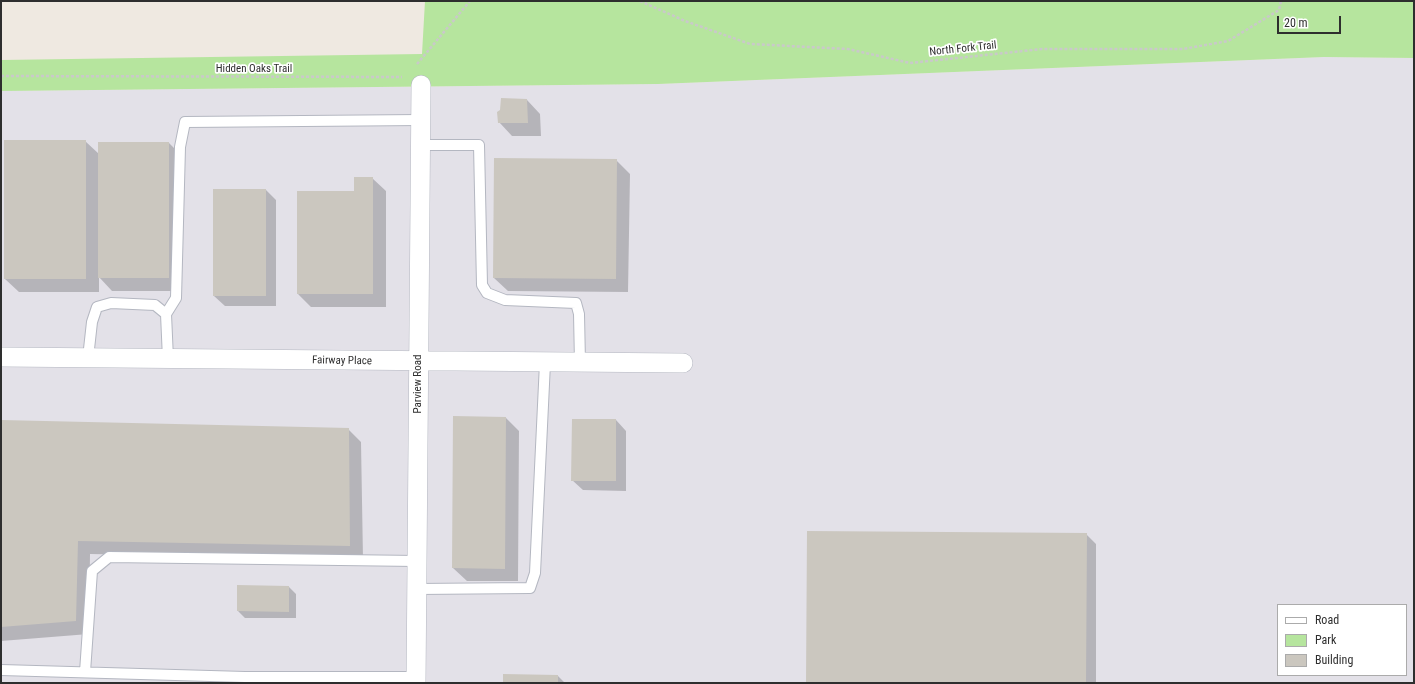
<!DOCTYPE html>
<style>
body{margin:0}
#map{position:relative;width:1415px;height:684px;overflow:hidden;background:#efe9e1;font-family:"Roboto Condensed",sans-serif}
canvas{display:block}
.frame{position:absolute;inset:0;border:2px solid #2e2e2e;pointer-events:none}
.legend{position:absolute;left:1277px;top:604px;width:130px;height:72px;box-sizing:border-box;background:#fff;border:1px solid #ababab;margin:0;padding:5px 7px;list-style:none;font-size:12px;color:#2e2e2e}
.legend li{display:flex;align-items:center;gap:8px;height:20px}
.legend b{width:20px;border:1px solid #ababab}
.scale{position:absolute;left:1277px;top:16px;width:64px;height:18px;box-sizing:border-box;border:2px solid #2e2e2e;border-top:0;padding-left:5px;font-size:12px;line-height:14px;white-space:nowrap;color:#2e2e2e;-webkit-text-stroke:3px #fff;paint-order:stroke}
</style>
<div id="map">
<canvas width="1415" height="684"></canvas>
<div class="frame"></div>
<ul class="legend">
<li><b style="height:5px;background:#fff"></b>Road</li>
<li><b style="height:11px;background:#b6e59e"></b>Park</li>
<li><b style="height:11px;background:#cbc7bf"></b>Building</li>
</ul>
<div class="scale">20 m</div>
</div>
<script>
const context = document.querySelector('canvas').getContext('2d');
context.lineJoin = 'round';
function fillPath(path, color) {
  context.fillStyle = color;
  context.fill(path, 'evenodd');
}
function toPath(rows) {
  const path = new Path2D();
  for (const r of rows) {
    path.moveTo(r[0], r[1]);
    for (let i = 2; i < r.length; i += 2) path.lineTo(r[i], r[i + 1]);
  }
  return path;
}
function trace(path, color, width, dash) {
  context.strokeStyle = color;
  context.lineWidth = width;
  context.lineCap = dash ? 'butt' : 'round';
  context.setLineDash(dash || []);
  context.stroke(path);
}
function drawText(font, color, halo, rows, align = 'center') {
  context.font = font + ' "Roboto Condensed",sans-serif';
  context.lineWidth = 3.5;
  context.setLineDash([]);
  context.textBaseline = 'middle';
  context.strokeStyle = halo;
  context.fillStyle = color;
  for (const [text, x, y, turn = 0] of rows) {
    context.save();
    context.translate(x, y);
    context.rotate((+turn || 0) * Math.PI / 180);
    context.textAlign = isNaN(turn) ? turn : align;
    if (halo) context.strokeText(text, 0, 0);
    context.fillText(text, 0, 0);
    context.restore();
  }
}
const industrial = toPath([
 [1324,57,1414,58,1414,683,1,683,1,91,658,84],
 [1278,605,1406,605,1406,675,1278,675]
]);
const green = toPath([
 [425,1,1414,1,1414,58,1324,57,658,84,1,91,1,60,422,54]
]);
const shadow = toPath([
 [527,100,540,114,541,136,512,136,499,122],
 [85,141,99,154,169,143,182,156,182,291,112,291,99,277,99,292,19,292,5,279],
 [616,160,630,174,628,292,508,291,494,278],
 [372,178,386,191,386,307,311,307,298,294,355,192],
 [214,190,266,190,276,200,276,306,225,306,214,296],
 [506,418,519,431,518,581,467,581,453,568],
 [616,420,626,431,626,491,583,490,572,480],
 [1,421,348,429,361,442,363,559,90,554,89,634,1,641],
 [1086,534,1096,544,1096,683,807,683],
 [289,587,296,594,296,618,245,618,238,611],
 [504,675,558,676,565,683,504,683]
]);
const building = toPath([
 [501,98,527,99,528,123,498,123,497,112,500,110],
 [4,140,86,140,86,279,4,279],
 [98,142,169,142,169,278,98,278],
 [494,158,617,159,616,279,493,278],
 [354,177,373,177,373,294,297,294,297,191,354,191],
 [213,189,266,189,266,296,213,296],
 [453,416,506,417,505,569,452,568],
 [572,419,616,419,616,481,571,481],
 [1,420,349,428,350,546,78,541,76,621,1,627],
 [807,531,1087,533,1086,683,806,683],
 [237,585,289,586,289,612,237,611],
 [503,674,558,675,558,683,503,683]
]);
const path = toPath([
 [640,1,685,21,750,44,848,49,910,63,1042,49,1183,49,1228,41,1279,10,1281,1],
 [417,64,470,1],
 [1,76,402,77]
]);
const lane = toPath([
 [421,145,479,145,482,285,487,293,505,300,576,303,579,314,580,363],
 [166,314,176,298,180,147,185,122,421,120],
 [88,358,92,322,97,307,111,303,155,305,166,314,168,359],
 [417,589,530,588,535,573,545,363],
 [1,670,245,677,416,677],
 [85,672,92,571,109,557,417,561]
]);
const street = toPath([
 [1,357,683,363],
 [416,683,421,85]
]);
const streetNames = [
 ["North Fork Trail",963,49,-6],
 ["Hidden Oaks Trail",254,69],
 ["Fairway Place",342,361,1],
 ["Parview Road",418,384,-90]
];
fillPath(industrial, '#e3e1e8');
fillPath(green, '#b6e59e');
fillPath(shadow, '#0003');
fillPath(building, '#cbc7bf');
trace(lane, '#b4b7c1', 12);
trace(street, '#b4b7c1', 20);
trace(path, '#c9c9c9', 2.5, [3, 2]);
trace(lane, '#fff', 10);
trace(street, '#fff', 19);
drawText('11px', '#2e2e2e', '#fff', streetNames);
</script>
